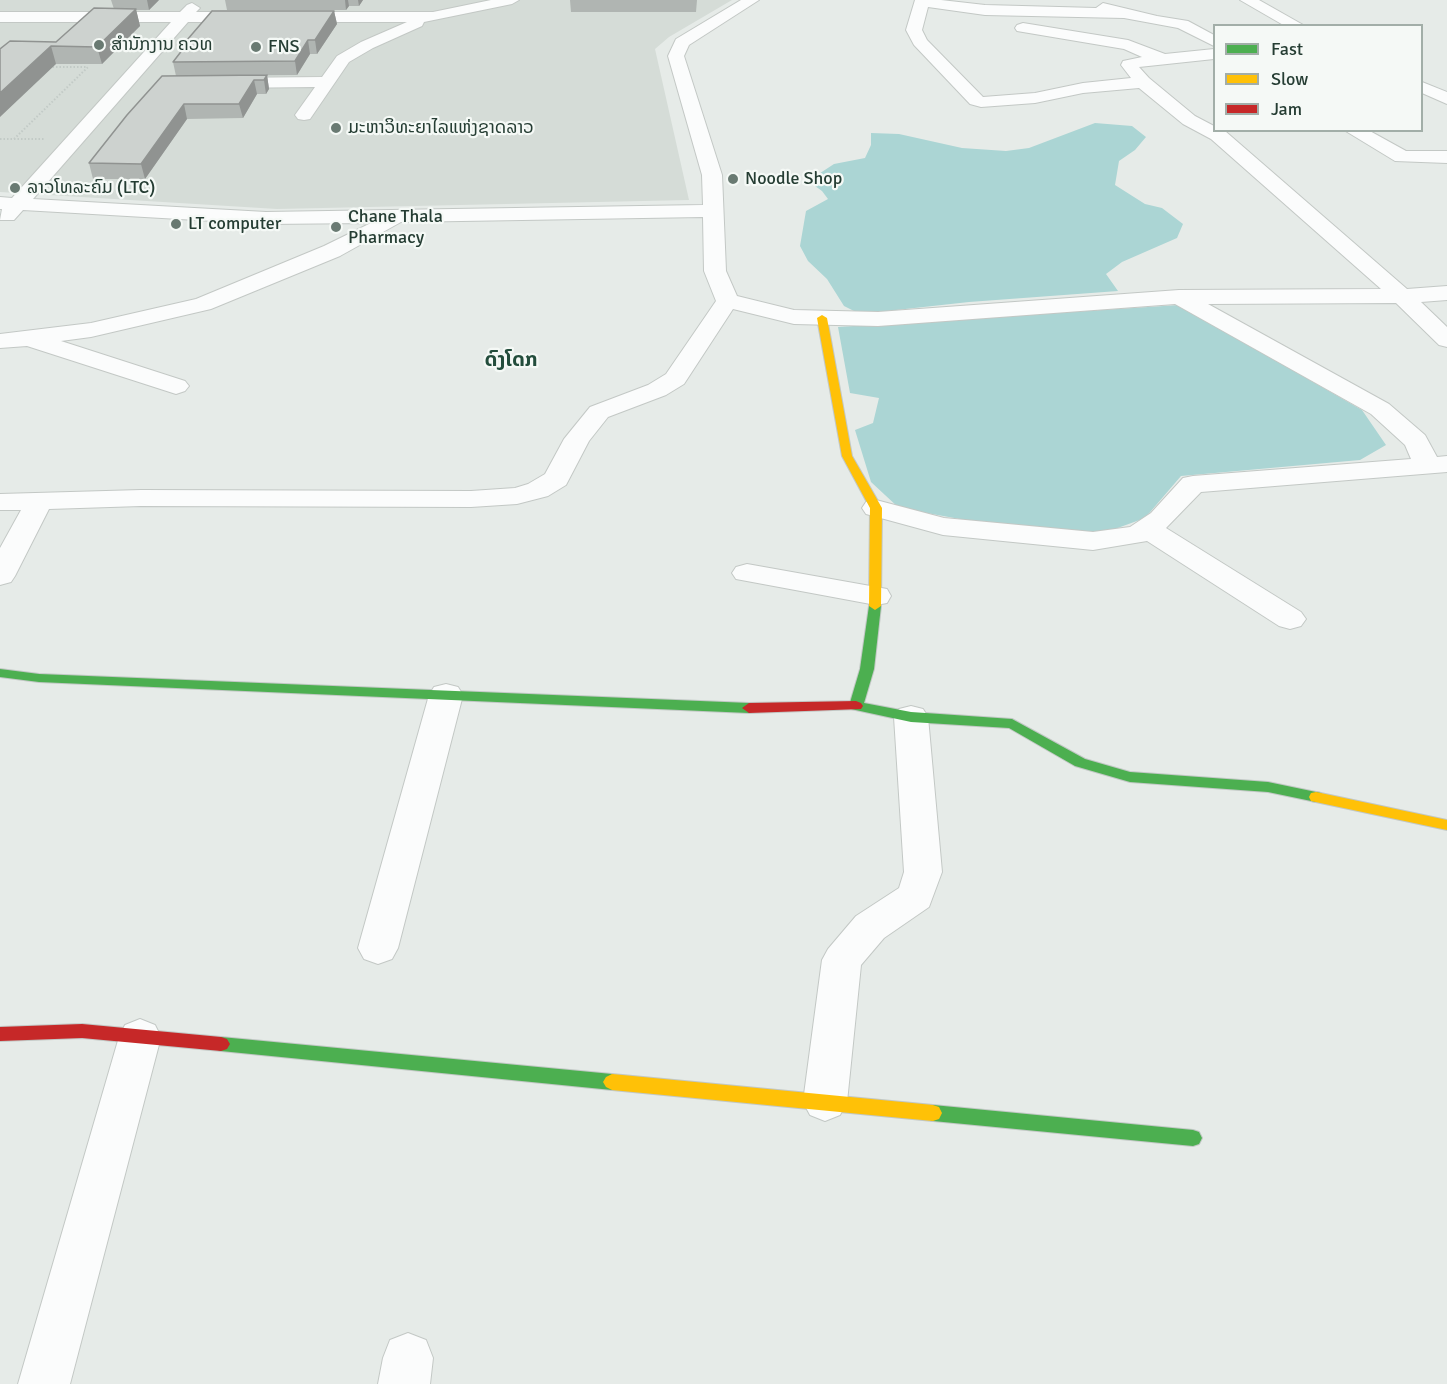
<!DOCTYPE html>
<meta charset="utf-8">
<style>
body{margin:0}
#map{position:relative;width:1447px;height:1384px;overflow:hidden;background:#e6ebe8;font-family:Signika,sans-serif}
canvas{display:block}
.legend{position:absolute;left:1213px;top:24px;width:210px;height:108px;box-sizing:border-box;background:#f5f9f6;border:2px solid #a2aea8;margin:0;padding:8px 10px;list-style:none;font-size:18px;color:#253d33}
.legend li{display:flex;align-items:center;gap:12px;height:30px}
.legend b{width:30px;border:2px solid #a2aea8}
</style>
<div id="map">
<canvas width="1447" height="1384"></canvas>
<ul class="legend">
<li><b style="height:8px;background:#4caf50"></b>Fast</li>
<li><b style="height:8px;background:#ffc107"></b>Slow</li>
<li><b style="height:8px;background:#c62828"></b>Jam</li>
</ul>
</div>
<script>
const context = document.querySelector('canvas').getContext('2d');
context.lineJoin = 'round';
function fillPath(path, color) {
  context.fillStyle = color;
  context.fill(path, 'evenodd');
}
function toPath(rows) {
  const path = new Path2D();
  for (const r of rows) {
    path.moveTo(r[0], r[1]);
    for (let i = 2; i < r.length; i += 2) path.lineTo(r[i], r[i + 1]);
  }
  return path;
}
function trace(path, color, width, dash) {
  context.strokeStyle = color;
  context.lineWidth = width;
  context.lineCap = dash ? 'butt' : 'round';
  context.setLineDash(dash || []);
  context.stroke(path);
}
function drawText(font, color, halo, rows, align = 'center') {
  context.font = font + ' Signika,"Noto Sans Lao",sans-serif';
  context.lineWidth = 4.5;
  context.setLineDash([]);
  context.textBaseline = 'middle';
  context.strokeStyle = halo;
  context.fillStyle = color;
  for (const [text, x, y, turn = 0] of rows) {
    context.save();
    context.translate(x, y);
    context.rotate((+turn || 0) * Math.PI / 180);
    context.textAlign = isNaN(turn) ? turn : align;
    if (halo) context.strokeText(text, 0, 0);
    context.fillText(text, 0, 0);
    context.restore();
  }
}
const built = toPath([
 [0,0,732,0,669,37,655,49,689,200,277,209,0,192]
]);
const water = toPath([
 [1095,123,1132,126,1146,137,1135,150,1119,161,1115,185,1145,204,1162,208,1183,224,1177,238,1122,262,1106,274,1118,291,969,302,860,314,844,306,827,279,808,261,800,246,806,211,828,199,822,191,808,181,834,164,865,158,871,145,871,133,899,134,962,148,1006,151,1029,148],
 [1179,305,1362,410,1386,445,1360,460,1181,476,1145,518,1104,533,1004,527,899,508,871,482,855,430,873,423,879,398,850,393,838,327]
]);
const path = toPath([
 [49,67,86,67],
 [0,139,45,139],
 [14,139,88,67]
]);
const street = toPath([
 [491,0,519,0,512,4,424,22,422,26,373,48,349,62,310,119,304,120,298,119,295,115,315,87,223,88,217,87,214,83,217,79,223,78,322,77,337,56,361,42,407,22,188,22,33,199,266,212,703,205,702,175,668,56,676,39,741,0,759,0,689,45,684,56,722,175,726,271,737,296,794,310,878,312,1179,290,1381,289,1211,139,1183,124,1139,88,1083,93,1035,103,981,107,970,104,914,45,906,30,915,0,941,0,985,5,1096,8,1103,3,1157,16,1188,21,1214,35,1214,46,1178,28,1124,18,985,15,928,7,922,30,927,40,983,97,1035,93,1083,83,1131,78,1121,65,1123,61,1142,57,1124,49,1017,31,1015,28,1017,25,1023,23,1128,40,1165,54,1214,49,1214,59,1139,67,1149,78,1195,116,1214,126,1214,130,1225,131,1407,289,1447,286,1447,300,1421,302,1447,327,1447,347,1439,345,1396,303,1208,304,1389,404,1425,435,1437,457,1447,456,1447,472,1201,492,1166,528,1301,612,1306,619,1301,626,1290,629,1279,626,1147,541,1093,550,943,535,866,514,862,508,866,502,876,500,944,518,1093,532,1130,527,1151,513,1183,478,1193,476,1411,459,1405,445,1371,414,1175,304,878,326,794,324,733,309,684,384,666,395,608,417,589,441,566,485,548,496,517,504,471,507,141,506,49,509,15,576,11,582,0,585,0,548,21,510,0,510,0,494,141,490,471,491,515,488,528,484,545,474,564,439,590,407,648,385,666,374,716,301,704,271,703,217,401,222,340,256,211,309,91,337,61,341,185,381,189,386,185,391,176,394,27,346,0,348,0,334,91,323,196,299,324,246,371,223,266,224,23,210,14,220,0,220,2,209,0,209,0,197,12,198,171,22,0,22,0,12,180,12,187,5,192,3,200,8,196,12,433,12,491,0],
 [1240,0,1259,0,1305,26,1285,26,1240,0],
 [1422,82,1447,92,1447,104,1422,93,1422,82],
 [1344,130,1368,130,1406,151,1447,151,1447,163,1395,161,1344,130],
 [747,564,876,587,887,589,891,596,887,603,876,605,736,579,732,573,736,567,747,564],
 [446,684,458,687,463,695,398,948,392,959,378,964,364,959,358,948,429,695,434,687,446,684],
 [911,706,923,709,928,717,942,872,929,907,884,938,861,965,847,1102,840,1115,825,1121,810,1115,803,1102,822,960,828,949,856,916,899,888,904,872,894,717,899,709,911,706],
 [140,1019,155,1025,161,1037,70,1384,18,1384,119,1037,125,1025,140,1019],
 [408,1333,426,1340,433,1358,430,1384,378,1384,383,1358,390,1340,408,1333]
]);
const fast = toPath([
 [875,602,881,606,874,669,864,703,911,712,1012,719,1085,759,1130,772,1268,782,1316,792,1321,793,1323,797,1321,801,1316,802,1268,792,1130,782,1075,766,1009,728,911,722,851,709,849,706,860,669,869,606,875,602],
 [0,669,39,674,749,703,756,708,749,713,39,682,0,677,0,669],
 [221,1037,612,1074,618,1077,621,1082,618,1087,612,1090,221,1051,215,1049,212,1044,215,1039,221,1037],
 [933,1105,1193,1130,1199,1132,1202,1138,1199,1144,1193,1146,933,1121,927,1119,924,1113,927,1107,933,1105]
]);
const slow = toPath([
 [822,315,827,318,852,456,882,508,881,606,875,610,869,606,870,508,842,456,817,318,822,315],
 [1316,792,1447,820,1447,830,1311,801,1309,797,1311,793,1316,792],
 [612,1074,933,1105,939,1107,942,1113,939,1119,933,1121,612,1090,606,1087,603,1082,606,1077,612,1074]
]);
const jam = toPath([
 [856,701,861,703,863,706,861,709,749,713,742,708,749,703,856,701],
 [82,1024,221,1037,227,1039,230,1044,227,1049,221,1051,82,1038,0,1041,0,1027,82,1024]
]);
const wall = toPath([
 [111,0,159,0,149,10,136,10,140,26,102,64,56,64,0,49,56,42,114,9],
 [225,0,363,0,359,6,349,6,346,10,227,10],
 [570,0,697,0,696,12,571,12],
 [334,11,337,24,317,54,310,54,297,75,176,76,173,62,188,43,187,40],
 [267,75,269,89,266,94,257,94,243,118,187,119,145,179,93,179,89,163,127,115]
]);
const shadedWall = toPath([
 [147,0,159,0,149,10],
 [345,0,348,0,349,6,346,10],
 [358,0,363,0,359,6],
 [136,9,140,26,102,64,97,47],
 [334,11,337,24,317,54,315,40],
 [308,40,310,54,297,75,295,61],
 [51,46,56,64,0,117,0,93],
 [267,75,269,89,266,94,264,80],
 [254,80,257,94,243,118,239,104],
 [184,104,187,119,145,179,141,164]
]);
const building = toPath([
 [94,8,136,9,97,47,51,46,0,93,0,49,10,41,56,42,94,8],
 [212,11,334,11,315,40,308,40,295,61,173,62,190,40,187,40,212,11],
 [267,75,264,80,254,80,239,104,184,104,141,164,89,163,127,115,162,76,267,75]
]);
const markers = [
 [99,45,6,"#697a72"],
 [256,47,6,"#697a72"],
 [336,128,6,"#697a72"],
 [733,179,6,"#697a72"],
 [15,188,6,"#697a72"],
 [176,224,6,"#697a72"],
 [336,227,6,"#697a72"]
];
const farPoinames = [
 ["ສຳນັກງານ ຄວທ",111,45],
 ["FNS",268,47],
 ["ມະຫາວິທະຍາໄລແຫ່ງຊາດລາວ",348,128],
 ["Noodle Shop",745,179],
 ["ລາວໂທລະຄົມ (LTC)",27,188],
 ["Chane Thala",348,217],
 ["Pharmacy",348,238],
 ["LT computer",188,224]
];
const farQuarternames = [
 ["ດົງໂດກ",511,361]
];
fillPath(built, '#d5dcd7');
fillPath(water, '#abd5d4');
trace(street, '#c3c8c5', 2);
trace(fast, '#c2c8c5', 2);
trace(slow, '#c2c8c5', 2);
trace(jam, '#c2c8c5', 2);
trace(path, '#c2cac6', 2, [1.5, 2]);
fillPath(street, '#fbfcfc');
fillPath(fast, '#4caf50');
fillPath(slow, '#ffc107');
fillPath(jam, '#c62828');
fillPath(wall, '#b0b5b2');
fillPath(shadedWall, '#909391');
fillPath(building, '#cdd2cf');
trace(building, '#909391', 1.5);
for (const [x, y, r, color] of markers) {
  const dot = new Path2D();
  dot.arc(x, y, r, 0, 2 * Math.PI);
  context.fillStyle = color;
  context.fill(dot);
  trace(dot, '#f5f9f6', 2);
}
drawText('18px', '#253d33', '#f5f9f6', farPoinames, 'left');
drawText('bold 20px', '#234d3c', '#f5f9f6', farQuarternames);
</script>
